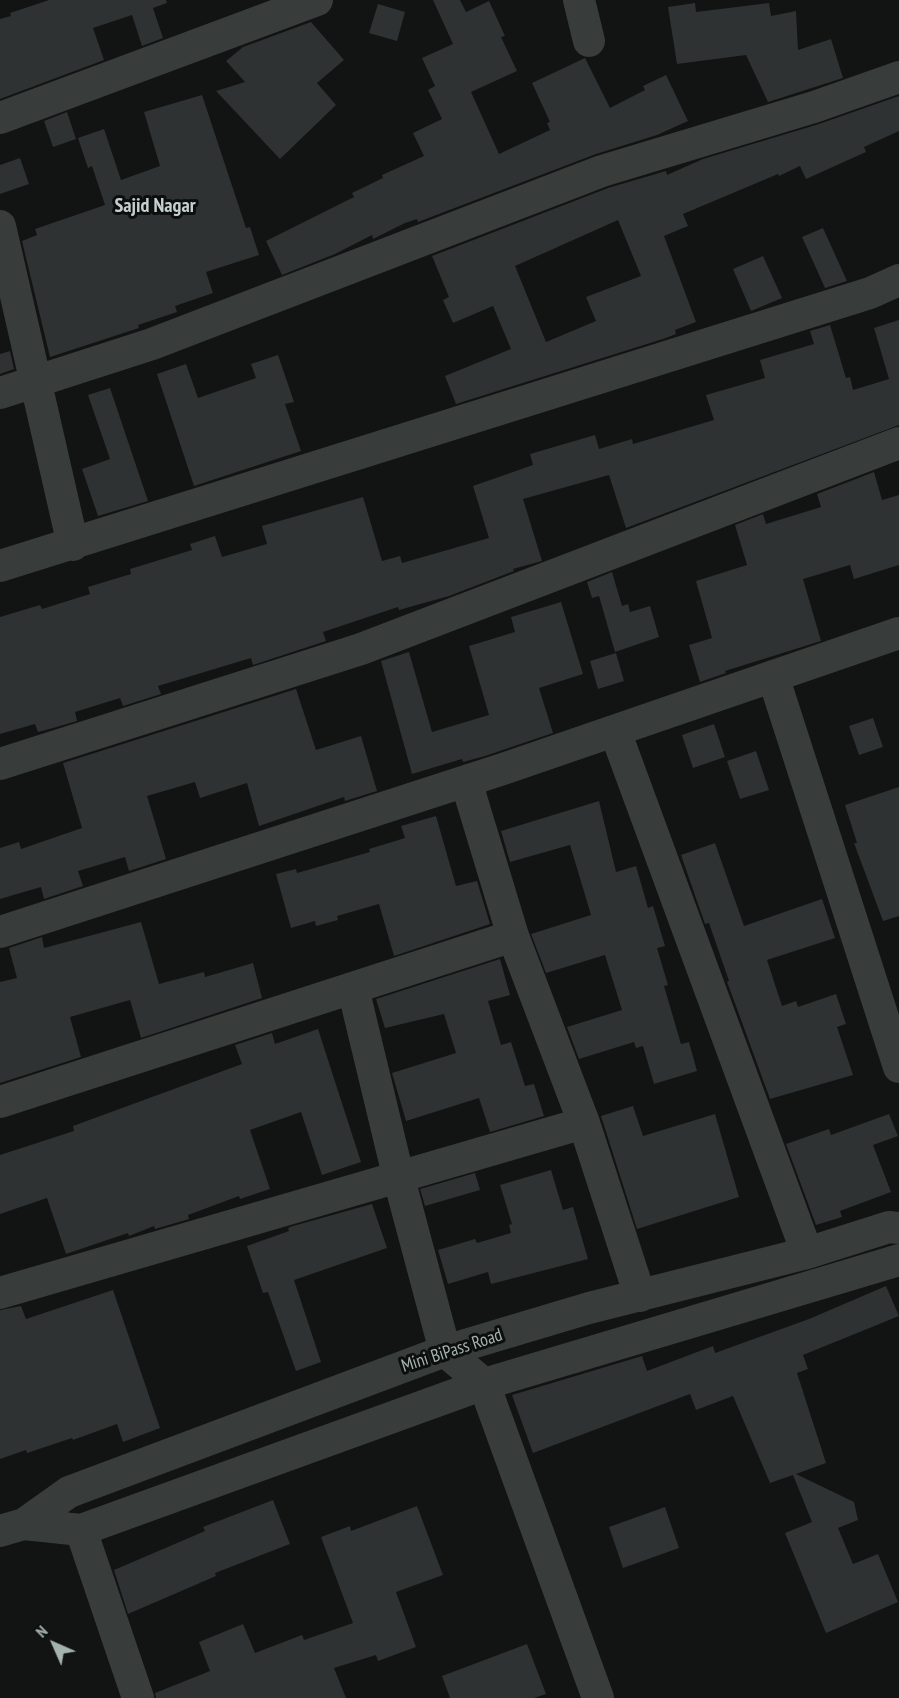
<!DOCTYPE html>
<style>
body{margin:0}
#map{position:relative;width:899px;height:1698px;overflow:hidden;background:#121313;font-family:"PT Sans Narrow",sans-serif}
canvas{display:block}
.north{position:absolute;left:24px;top:1614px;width:60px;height:60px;-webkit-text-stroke:4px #0d0e0e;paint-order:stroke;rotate:315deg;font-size:16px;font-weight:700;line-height:24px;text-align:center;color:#a4b3ae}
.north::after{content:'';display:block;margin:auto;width:21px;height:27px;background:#a4b3ae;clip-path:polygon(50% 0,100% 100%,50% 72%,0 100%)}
</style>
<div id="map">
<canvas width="899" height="1698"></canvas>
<div class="north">N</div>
</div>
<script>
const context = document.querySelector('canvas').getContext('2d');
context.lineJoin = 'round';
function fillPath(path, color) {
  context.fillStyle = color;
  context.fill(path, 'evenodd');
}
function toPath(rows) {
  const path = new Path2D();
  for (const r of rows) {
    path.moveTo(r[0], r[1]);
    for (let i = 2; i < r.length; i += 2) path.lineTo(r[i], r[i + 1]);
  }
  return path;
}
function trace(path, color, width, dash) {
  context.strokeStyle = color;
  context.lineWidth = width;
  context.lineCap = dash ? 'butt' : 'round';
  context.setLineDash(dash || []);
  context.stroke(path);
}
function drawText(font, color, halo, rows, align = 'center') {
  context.font = font + ' "PT Sans Narrow",sans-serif';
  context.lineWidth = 6;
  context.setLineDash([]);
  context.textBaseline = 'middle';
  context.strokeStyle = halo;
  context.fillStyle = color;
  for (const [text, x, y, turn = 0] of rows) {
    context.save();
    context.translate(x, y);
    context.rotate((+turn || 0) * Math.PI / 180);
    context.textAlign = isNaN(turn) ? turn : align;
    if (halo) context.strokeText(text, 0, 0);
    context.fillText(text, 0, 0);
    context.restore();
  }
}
const building = toPath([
 [49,0,166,0,167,3,153,8,163,38,142,46,132,15,93,28,104,60,0,99,0,19,11,16,10,13],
 [433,0,460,0,466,12,489,1,505,36,501,37,517,71,471,92,499,154,550,130,547,123,550,122,532,83,585,58,610,108,645,90,643,86,666,75,688,121,657,135,596,154,418,222,417,219,405,223,373,239,372,235,335,254,282,275,266,241,354,197,352,193,383,178,382,175,424,156,413,133,442,119,428,90,435,86,422,58,453,44],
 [695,3,696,12,769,3,771,16,796,11,798,50,831,39,843,78,768,102,746,55,677,64,668,7],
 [378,4,405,12,397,41,369,33],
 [311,22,344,60,317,83,336,105,280,159,216,91,245,82,226,61,243,47],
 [202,95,246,228,250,227,259,255,206,272,213,293,175,306,177,312,138,325,139,328,50,357,22,241,37,235,35,229,105,205,92,166,88,168,78,138,104,129,121,180,160,166,144,112],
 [899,96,899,131,864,147,866,152,806,179,800,166,779,176,778,174,683,214,688,226,664,236,696,322,675,330,676,334,666,338,456,404,445,376,511,349,493,306,453,323,443,300,449,297,432,256,608,188,666,171,667,175,703,159,819,124],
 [618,220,641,276,586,297,596,321,546,342,515,266],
 [67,112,76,139,53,147,44,121],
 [20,158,29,184,0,194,0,165],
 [823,228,847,281,825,288,802,237],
 [763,256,782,298,751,311,733,269],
 [899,320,899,425,626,528,609,475,523,499,542,561,513,569,514,571,449,596,399,610,398,607,323,632,326,641,253,665,251,658,158,686,161,694,123,706,120,698,75,712,77,721,53,728,38,732,35,724,0,734,0,617,40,605,42,609,90,594,88,587,131,574,130,569,192,550,190,544,215,536,222,557,267,544,262,526,363,497,382,561,400,556,402,563,489,538,473,486,533,465,530,454,595,435,599,449,632,439,633,444,714,420,706,395,765,378,760,360,814,344,810,331,830,325,846,378,850,377,853,390,889,379,874,328],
 [10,351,14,369,0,374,0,354],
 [278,355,294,402,285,404,301,451,194,486,157,374,186,364,198,398,256,378,251,364],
 [110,388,148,501,98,516,82,469,110,459,88,395],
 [874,472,882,500,899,495,899,565,854,579,850,565,803,579,821,641,725,671,726,673,700,682,689,645,712,638,696,581,747,565,735,525,763,514,766,524,821,507,817,494],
 [612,572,622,606,628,604,630,612,650,606,659,637,615,652,599,596,592,598,587,582],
 [561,602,583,674,539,688,553,733,485,756,463,762,462,759,412,774,381,661,409,652,432,732,489,715,469,646,515,632,511,617],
 [616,653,624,681,598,689,590,661],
 [296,689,316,750,361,736,377,791,345,801,344,797,259,826,247,783,200,798,195,782,147,796,166,859,129,871,125,857,78,871,83,886,44,899,41,887,0,899,0,848,19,842,21,849,82,828,63,763],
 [873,718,883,747,859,755,849,726],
 [714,724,725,757,693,768,682,735],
 [756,751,769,790,740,799,727,761],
 [899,787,899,916,883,921,854,843,857,843,845,805],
 [599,801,616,872,636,866,648,908,653,906,665,946,657,948,668,985,664,986,681,1044,689,1042,697,1071,654,1084,643,1046,636,1048,634,1042,579,1059,567,1027,622,1010,605,955,546,973,531,934,591,915,570,845,510,862,501,831],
 [436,816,456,886,477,881,490,924,394,956,379,904,337,916,338,920,316,926,315,921,291,928,276,874,296,869,297,873,370,852,369,849,405,838,401,826],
 [715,843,744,926,822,899,835,938,767,960,782,1006,796,1001,798,1007,836,994,846,1024,837,1027,853,1075,770,1099,729,987,727,982,729,981,709,923,705,924,681,855],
 [141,922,159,984,204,972,205,977,253,963,262,998,141,1038,130,1000,70,1017,81,1057,0,1083,0,982,17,978,9,948,42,937,44,948],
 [500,959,510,995,488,1001,501,1045,511,1042,525,1086,534,1084,544,1116,490,1132,479,1098,406,1121,392,1073,456,1053,444,1014,385,1028,376,999],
 [318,1029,361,1162,322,1175,301,1112,250,1130,270,1189,240,1199,239,1196,188,1215,189,1219,155,1229,154,1226,129,1236,128,1233,66,1254,47,1198,0,1214,0,1155,74,1131,73,1126,242,1064,235,1045,272,1033,275,1044],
 [633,1106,643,1136,715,1114,739,1197,637,1229,601,1116],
 [889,1114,898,1136,873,1145,891,1192,840,1211,842,1217,816,1225,786,1144,829,1129,831,1135],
 [551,1170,563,1210,573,1207,588,1259,491,1284,488,1272,448,1284,438,1250,475,1239,477,1243,511,1233,509,1225,512,1224,500,1185],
 [475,1173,480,1190,425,1206,420,1189],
 [372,1204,387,1248,294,1280,321,1362,296,1371,268,1292,263,1293,247,1246,289,1231,288,1228,293,1226],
 [886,1286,899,1316,803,1355,808,1369,797,1373,826,1463,796,1474,854,1502,858,1520,838,1528,853,1564,878,1554,898,1602,826,1633,785,1533,812,1522,793,1475,770,1483,733,1396,696,1410,690,1394,533,1453,512,1395,642,1356,647,1371,713,1346,715,1353,809,1319],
 [113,1290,160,1428,123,1442,117,1424,73,1440,72,1438,27,1453,26,1450,0,1459,0,1310,21,1306,26,1319],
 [273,1500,290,1544,215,1573,216,1576,128,1614,114,1570,205,1531,203,1527],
 [417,1506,443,1575,396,1592,416,1647,378,1661,376,1655,334,1668,346,1698,156,1698,155,1693,210,1671,199,1642,243,1624,255,1653,302,1635,304,1640,353,1623,321,1537,350,1526,351,1531],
 [665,1507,679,1548,623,1568,609,1527],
 [527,1644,546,1694,534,1698,450,1698,442,1676]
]);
const minor = toPath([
 [579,0,589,41],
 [0,118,317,0],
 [0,226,73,545],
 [0,393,152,344,602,171,814,107,899,77],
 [0,566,870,293,899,280],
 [773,676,899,1067],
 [615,731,807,1253],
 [0,764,361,649,899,443],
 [466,781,513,936,584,1123,640,1296],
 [0,932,503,769,899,633],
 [353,988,398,1175,445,1351,484,1384,598,1698],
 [0,1102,513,936],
 [0,1293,584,1123],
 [24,1524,69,1492,445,1351,589,1308,807,1253,889,1227,899,1228],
 [81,1530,138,1698],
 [0,1531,24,1524,81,1530,484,1384,899,1260]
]);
const streetNames = [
 ["Mini BiPass Road",452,1351,-18]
];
const neighbourhoodNames = [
 ["Sajid Nagar",155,206]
];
fillPath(building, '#2f3232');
trace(minor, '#383d3c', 32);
drawText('18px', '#a4b3ae', '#0d0e0e', streetNames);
drawText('bold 20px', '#c5cfcd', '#0d0e0e', neighbourhoodNames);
</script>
